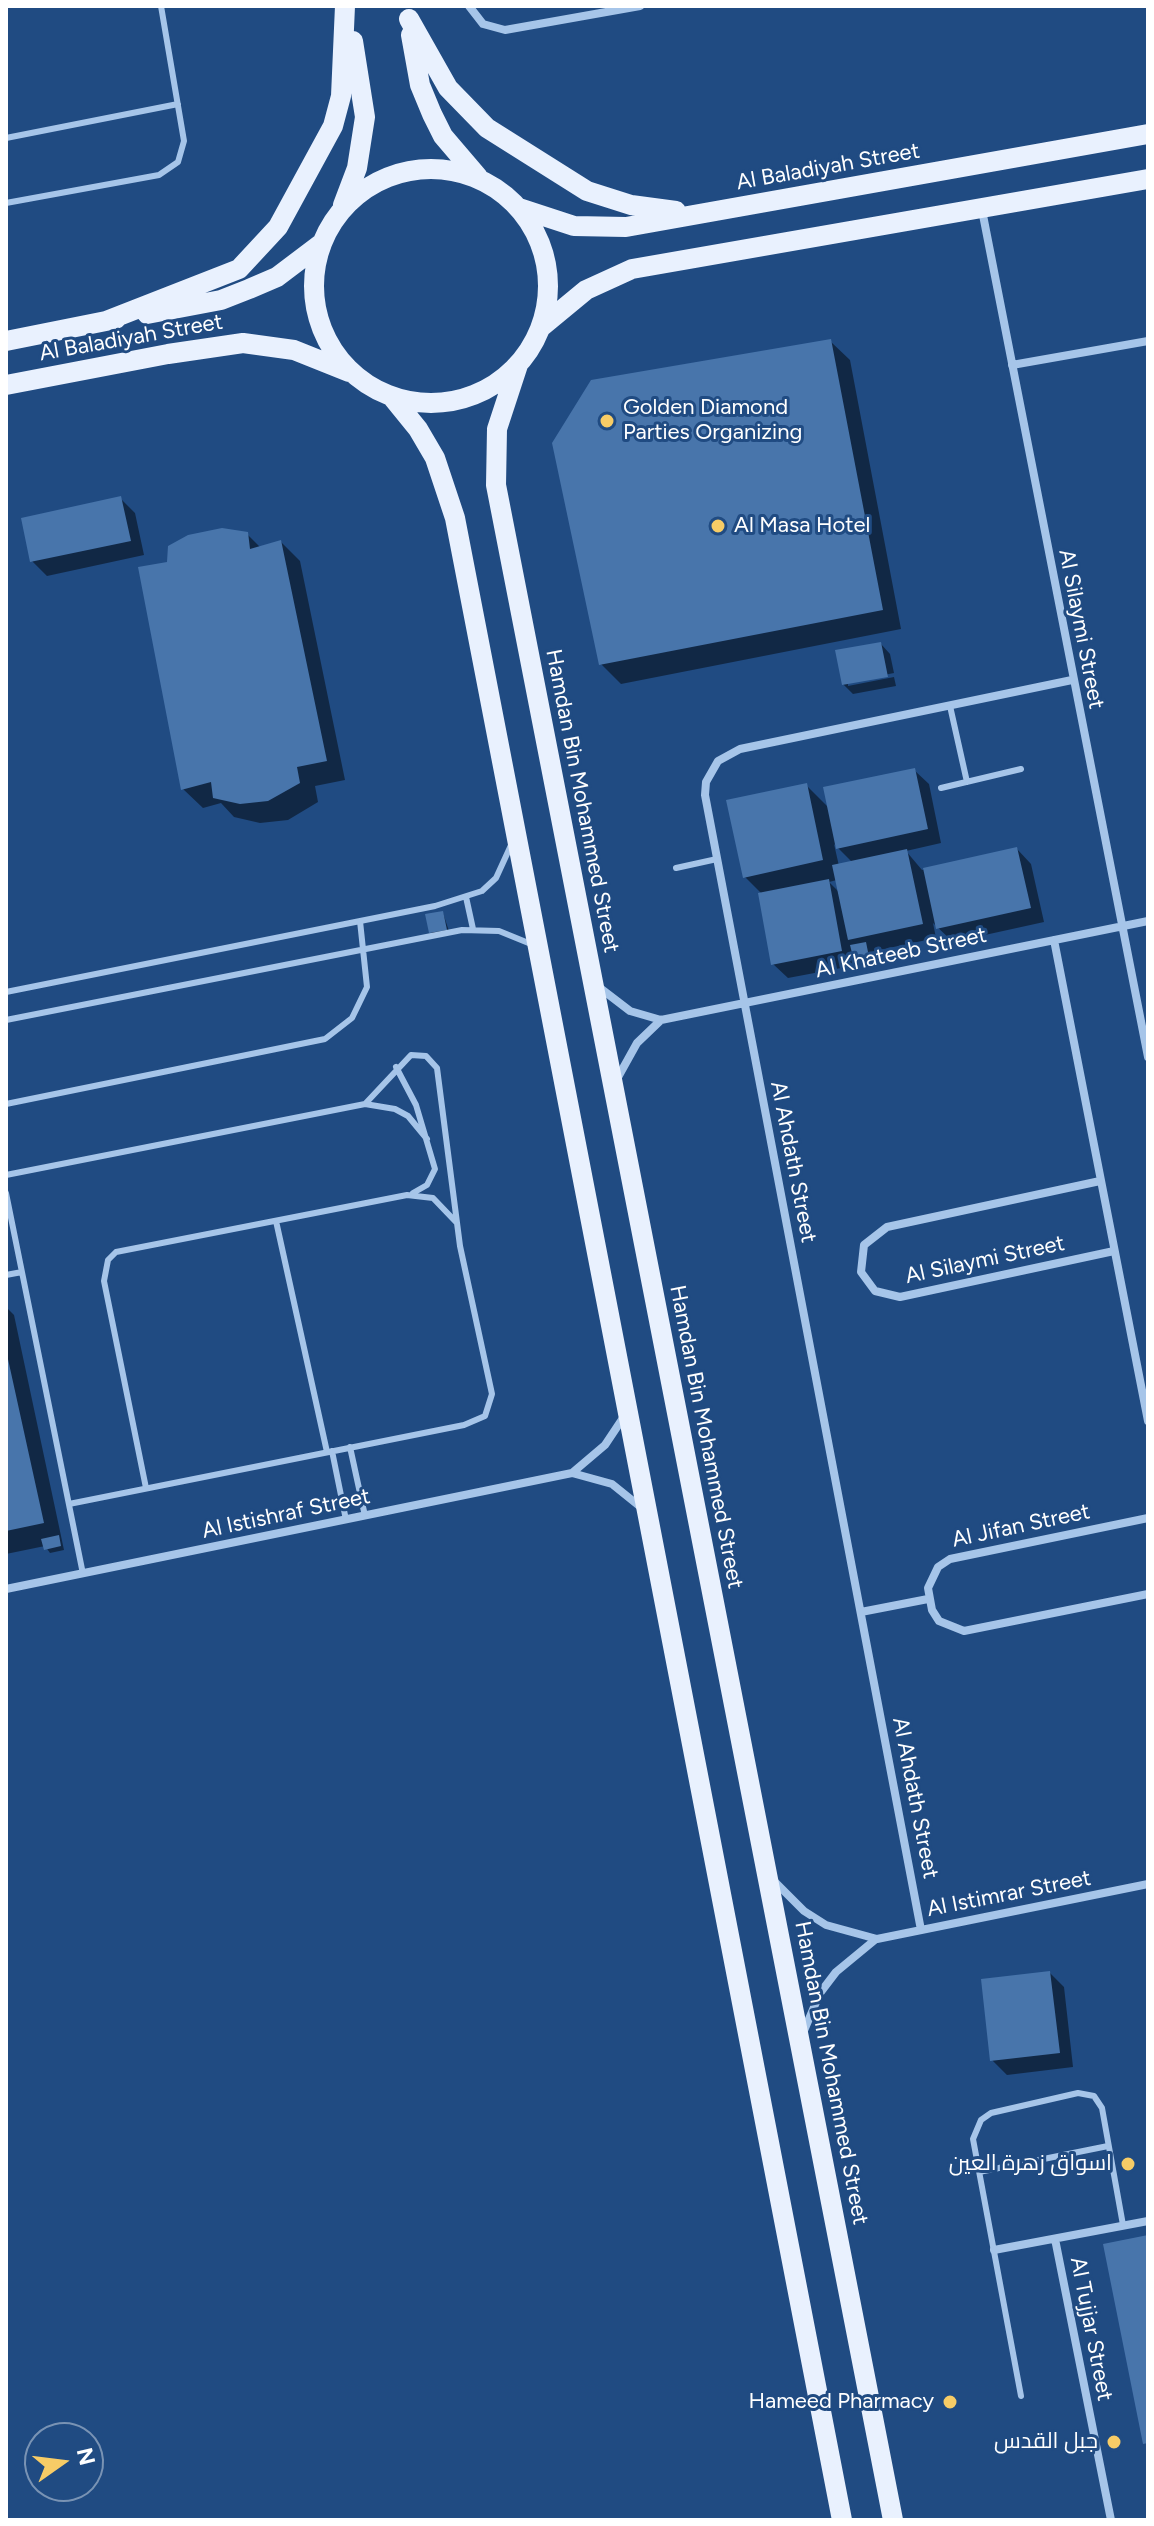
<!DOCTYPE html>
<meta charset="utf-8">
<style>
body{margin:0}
#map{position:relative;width:1154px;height:2526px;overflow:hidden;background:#204b82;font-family:Figtree,sans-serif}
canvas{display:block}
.frame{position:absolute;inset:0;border:8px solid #fff;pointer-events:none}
.north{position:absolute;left:24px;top:2422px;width:80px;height:80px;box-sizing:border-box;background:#204b82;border:2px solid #7993b4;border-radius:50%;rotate:76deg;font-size:22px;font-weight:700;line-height:32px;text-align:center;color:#fff}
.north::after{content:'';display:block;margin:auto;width:28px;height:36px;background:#f7cc66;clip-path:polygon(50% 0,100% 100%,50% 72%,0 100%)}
</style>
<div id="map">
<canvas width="1154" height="2526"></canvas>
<div class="frame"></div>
<div class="north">N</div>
</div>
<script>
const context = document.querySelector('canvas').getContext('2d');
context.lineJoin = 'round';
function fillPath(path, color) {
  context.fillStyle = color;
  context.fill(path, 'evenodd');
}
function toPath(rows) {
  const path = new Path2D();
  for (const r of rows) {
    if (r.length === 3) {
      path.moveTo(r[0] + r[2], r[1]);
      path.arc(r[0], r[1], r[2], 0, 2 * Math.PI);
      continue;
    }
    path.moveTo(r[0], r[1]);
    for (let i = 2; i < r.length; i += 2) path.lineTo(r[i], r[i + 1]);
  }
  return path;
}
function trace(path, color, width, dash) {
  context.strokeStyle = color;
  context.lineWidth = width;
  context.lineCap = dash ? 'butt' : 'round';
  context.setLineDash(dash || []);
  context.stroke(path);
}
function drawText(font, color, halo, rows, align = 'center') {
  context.font = font + ' Figtree,Cairo,sans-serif';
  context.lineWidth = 6;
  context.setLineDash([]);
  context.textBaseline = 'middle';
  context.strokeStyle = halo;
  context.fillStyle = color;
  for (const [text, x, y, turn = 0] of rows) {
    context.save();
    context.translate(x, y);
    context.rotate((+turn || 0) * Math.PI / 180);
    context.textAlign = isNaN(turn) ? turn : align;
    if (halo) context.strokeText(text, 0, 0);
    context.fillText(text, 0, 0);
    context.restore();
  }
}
const shadow = toPath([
 [830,341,850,360,901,629,621,684,601,664],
 [120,498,135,513,144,555,47,576,32,561],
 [247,534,261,548,281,542,300,561,345,780,315,786,318,802,288,820,260,823,234,817,221,803,203,808,183,789,169,564],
 [881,644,890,654,894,673,848,682,848,686,894,677,896,686,853,694,843,684],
 [914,770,929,784,941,843,906,851,922,870,1017,849,1031,864,1044,922,953,942,933,923,936,938,870,952,873,966,861,968,857,965,788,978,773,964,762,894,745,877,806,785,829,808],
 [834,844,853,863,839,866],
 [837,880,840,893,829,882],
 [443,913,450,934,435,936,431,932],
 [6,1307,14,1315,64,1550,50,1553,45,1546,6,1554],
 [1050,1973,1064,1987,1073,2067,1007,2075,992,2060]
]);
const building = toPath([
 [831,339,883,610,599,665,552,443,591,380],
 [121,496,131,541,30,562,21,518],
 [222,528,248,532,250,549,281,540,327,761,297,767,300,783,268,801,240,804,213,798,211,782,181,790,138,567,167,562,168,546,188,535],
 [881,642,888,677,842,685,835,650],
 [915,768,928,829,836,849,823,787],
 [807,783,823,860,743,878,726,800],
 [1017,847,1031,908,936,929,923,868],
 [907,849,923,924,848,940,832,865],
 [829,879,842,951,771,965,758,893],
 [443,911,447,930,429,933,425,914],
 [866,942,870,962,855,965,850,945],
 [6,1350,44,1523,6,1531],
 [59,1535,61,1546,44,1550,41,1539],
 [1050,1971,1060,2053,990,2061,981,1979],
 [1148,2235,1148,2443,1143,2444,1103,2244]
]);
const lane = toPath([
 [6,138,178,104],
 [6,203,159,175,178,162,184,141,161,6],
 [950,706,967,782],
 [941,788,1021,769],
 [676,868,717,859],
 [466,897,473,929],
 [6,992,435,906,482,891,496,878,512,843],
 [6,1020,462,930,499,931,531,944],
 [396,1067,416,1105,435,1169,427,1185,413,1193],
 [6,1104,325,1039,352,1018,367,987,360,921],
 [6,1175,365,1104,395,1109,408,1116,427,1139],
 [6,1193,83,1574],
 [276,1221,327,1452],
 [6,1275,22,1272],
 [350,1447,365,1516],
 [332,1451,346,1520],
 [146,1488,104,1281,108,1260,116,1252,407,1195,433,1198,456,1222],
 [69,1504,464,1425,485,1416,492,1394,460,1246,437,1068,426,1056,411,1055,365,1104],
 [979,2172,1108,2146],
 [1021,2396,973,2139,981,2120,991,2113,1078,2093,1094,2096,1102,2108,1123,2225]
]);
const street = toPath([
 [469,6,483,24,505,30,640,6],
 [982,210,1148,1057],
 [1012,365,1148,341],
 [1054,940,1148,1421],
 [600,988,630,1011,661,1020,1148,921],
 [617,1079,637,1043,661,1020],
 [1100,1181,887,1227,864,1245,861,1272,875,1291,900,1297,1114,1251],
 [572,1473,605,1445,625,1415],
 [1148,1518,950,1559,938,1567,928,1588,932,1610,939,1621,964,1631,1148,1594],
 [6,1589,572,1473,612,1484,643,1509],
 [861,1612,928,1599],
 [773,1880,804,1911,826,1925,877,1939,1148,1884],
 [921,1930,705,795,706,782,718,761,740,749,1072,680],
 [803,2033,820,1993,836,1972,876,1939],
 [1055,2239,1111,2520],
 [994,2250,1148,2221]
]);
const primary = toPath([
 [409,19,448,88,487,128,587,191,631,205,676,211],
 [411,35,420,85,432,114,443,136,478,177],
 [431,286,117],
 [343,205,357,168,365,117,353,41],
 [519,208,574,226,626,227,1148,134],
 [147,314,221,300,249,289,277,277,322,243],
 [106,321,239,269,278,227,333,126,341,96,345,6],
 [540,328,586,290,632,269,1148,179],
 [6,341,116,319],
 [518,365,497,429,496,485,893,2520],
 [6,385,168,354,243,343,294,350,349,372],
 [392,397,418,429,435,458,455,518,842,2520]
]);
const markers = [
 [607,421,8,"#f7cc66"],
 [718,526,8,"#f7cc66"],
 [1128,2164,8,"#f7cc66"],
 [950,2402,8,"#f7cc66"],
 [1114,2442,8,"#f7cc66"]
];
const streetNames = [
 ["Al Baladiyah Street",828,167,-10],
 ["Al Baladiyah Street",131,338,-10],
 ["Al Silaymi Street",1081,629,79],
 ["Hamdan Bin Mohammed Street",582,801,79],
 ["Al Khateeb Street",901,953,-12],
 ["Al Ahdath Street",793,1162,79],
 ["Al Silaymi Street",985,1260,-12],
 ["Hamdan Bin Mohammed Street",706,1437,79],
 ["Al Istishraf Street",286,1514,-12],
 ["Al Jifan Street",1021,1526,-12],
 ["Al Ahdath Street",915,1798,79],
 ["Al Istimrar Street",1009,1894,-11],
 ["Hamdan Bin Mohammed Street",831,2073,79],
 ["Al Tujjar Street",1091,2329,79]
];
const poiNames = [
 ["Golden Diamond",623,408,"left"],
 ["Parties Organizing",623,433,"left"],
 ["Al Masa Hotel",734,526,"left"],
 ["اسواق زهرة العين",1112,2164],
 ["Hameed Pharmacy",934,2402],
 ["جبل القدس",1098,2442]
];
fillPath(shadow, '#0007');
fillPath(building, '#4875ab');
trace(lane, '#a6c5e9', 6);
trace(street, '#a6c5e9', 8);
trace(primary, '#e9f1fe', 20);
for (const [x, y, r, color] of markers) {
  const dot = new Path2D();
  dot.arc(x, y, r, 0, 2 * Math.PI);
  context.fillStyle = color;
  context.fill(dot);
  trace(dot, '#204b82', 3);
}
drawText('22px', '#fff', '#204b82', streetNames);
drawText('22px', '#fff', '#204b82', poiNames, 'right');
</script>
